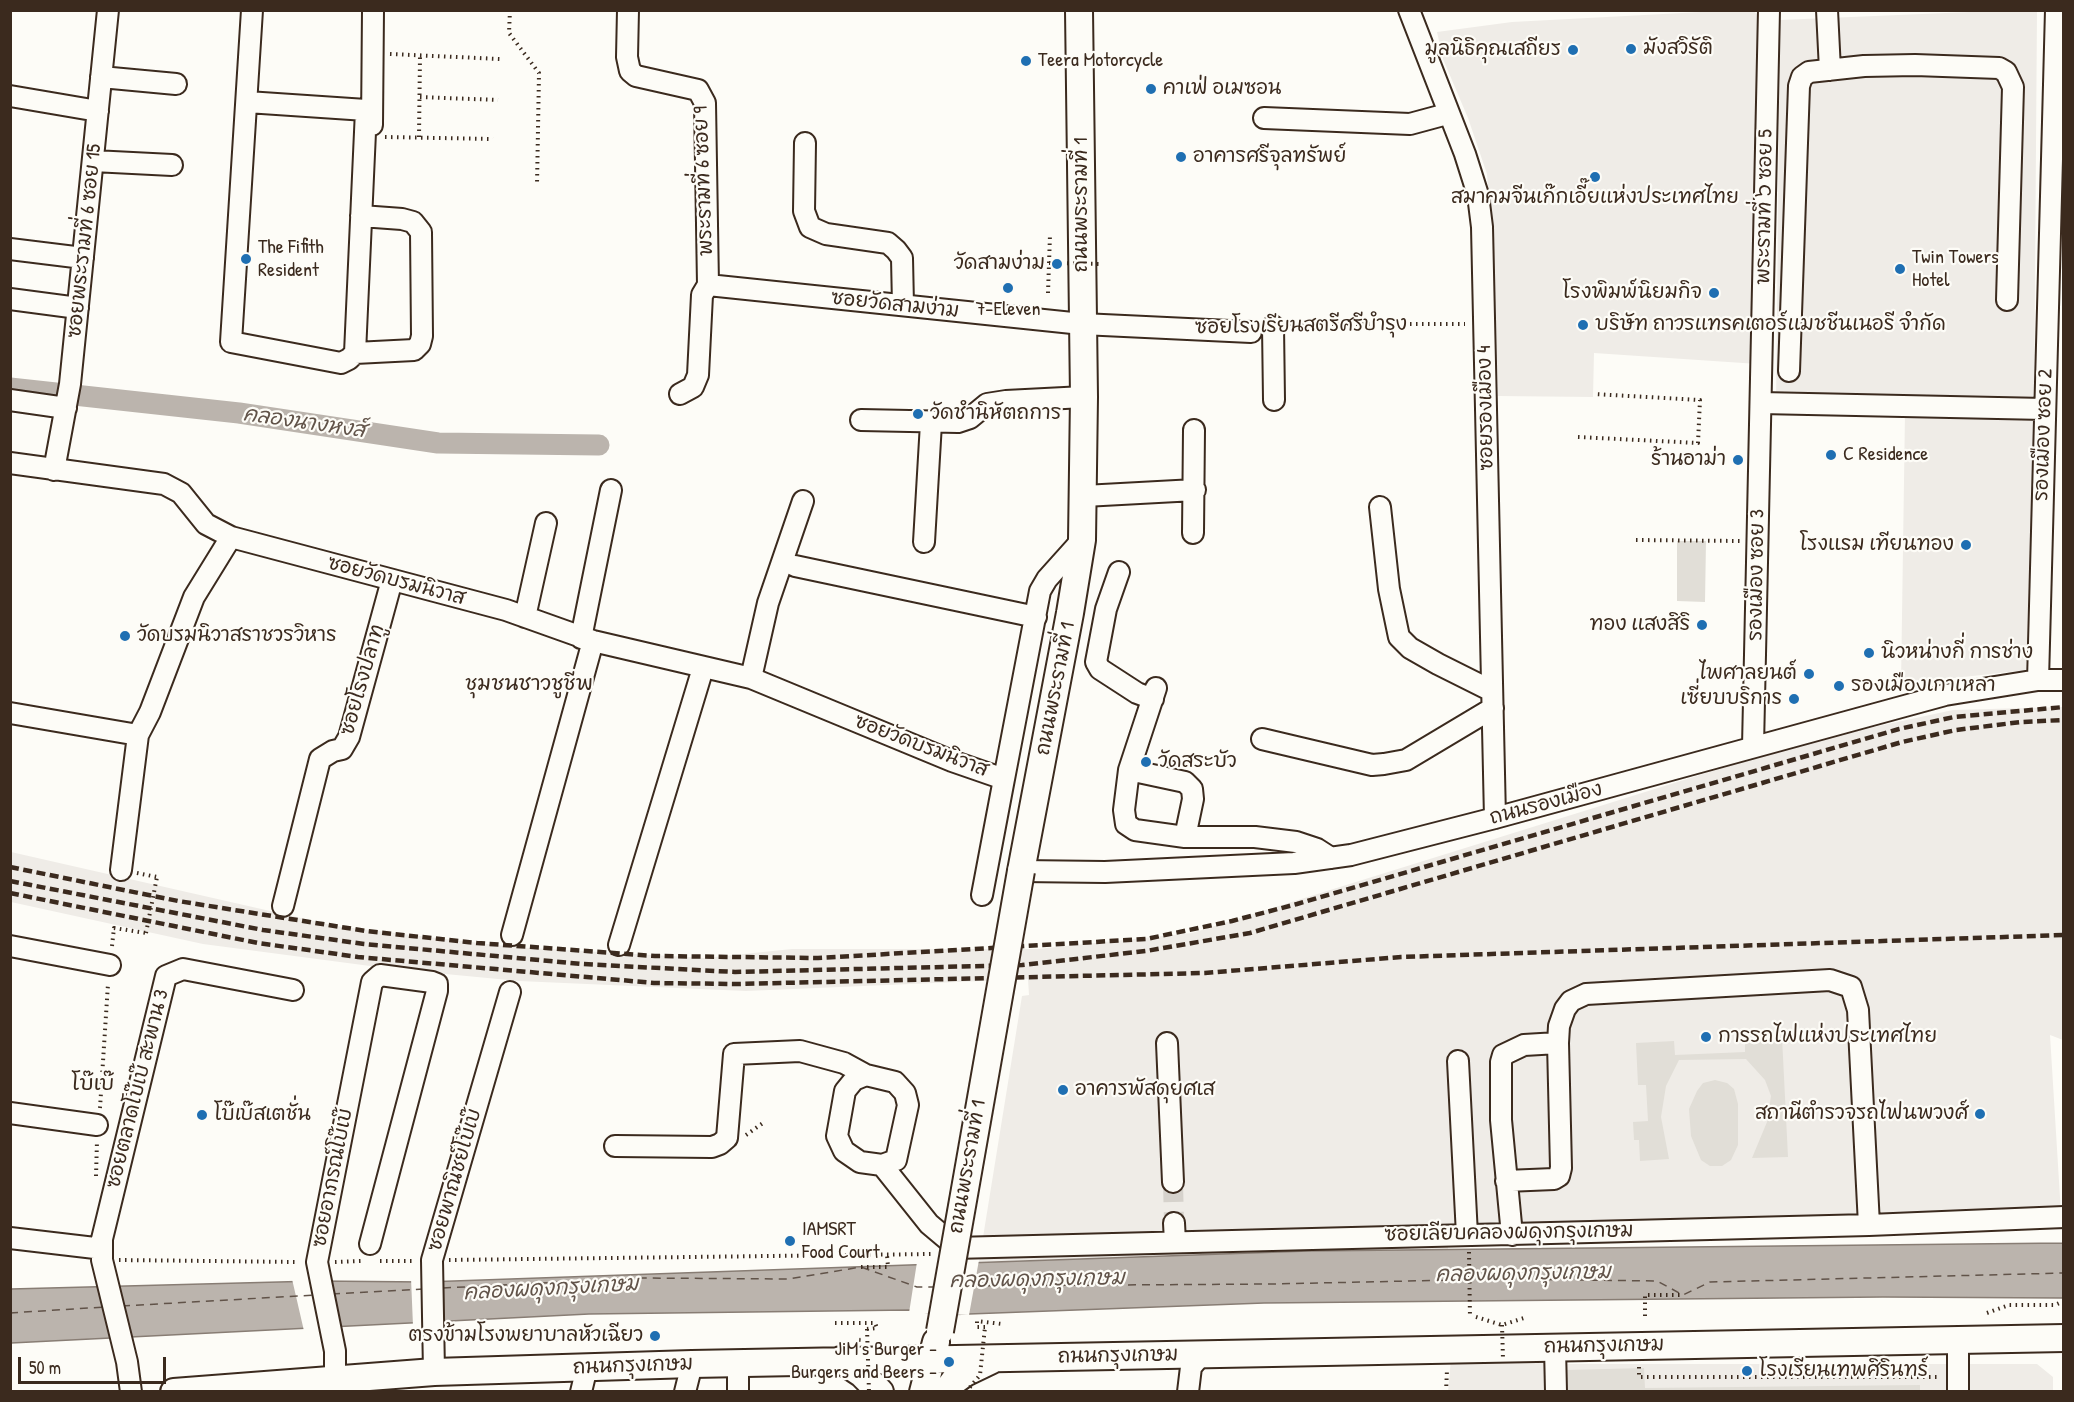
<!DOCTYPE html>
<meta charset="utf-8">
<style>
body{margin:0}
#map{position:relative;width:2074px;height:1402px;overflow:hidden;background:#fdfcf7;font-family:"Patrick Hand",sans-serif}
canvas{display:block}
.frame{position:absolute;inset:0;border:12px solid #3b2a1e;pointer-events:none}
.scale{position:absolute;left:18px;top:1357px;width:148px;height:27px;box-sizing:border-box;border:3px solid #3b2a1e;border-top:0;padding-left:8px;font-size:18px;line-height:21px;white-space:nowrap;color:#3b2a1e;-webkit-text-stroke:4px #fdfcf7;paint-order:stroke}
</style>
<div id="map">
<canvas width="2074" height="1402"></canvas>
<div class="frame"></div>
<div class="scale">50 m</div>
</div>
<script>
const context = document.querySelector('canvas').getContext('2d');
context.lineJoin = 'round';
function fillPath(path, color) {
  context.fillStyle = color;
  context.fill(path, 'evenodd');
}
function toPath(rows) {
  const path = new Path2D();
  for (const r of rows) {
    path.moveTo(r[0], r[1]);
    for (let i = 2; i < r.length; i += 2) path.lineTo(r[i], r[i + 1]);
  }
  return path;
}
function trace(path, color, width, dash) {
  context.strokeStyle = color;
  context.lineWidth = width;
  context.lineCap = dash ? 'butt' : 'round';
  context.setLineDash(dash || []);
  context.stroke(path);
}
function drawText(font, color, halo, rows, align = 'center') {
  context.font = font + ' "Patrick Hand","Playpen Sans Thai",sans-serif';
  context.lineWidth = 4.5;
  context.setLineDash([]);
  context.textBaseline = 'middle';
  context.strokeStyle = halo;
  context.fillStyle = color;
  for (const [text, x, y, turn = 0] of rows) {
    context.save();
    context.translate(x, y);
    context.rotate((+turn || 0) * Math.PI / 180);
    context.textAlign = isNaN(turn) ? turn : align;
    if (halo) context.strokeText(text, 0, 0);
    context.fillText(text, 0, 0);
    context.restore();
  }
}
const built = toPath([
 [1720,11,1754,11,1765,23,1758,364,1594,353,1593,397,1498,396,1495,287,1487,174,1468,118,1443,59,1437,32,1512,22],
 [1993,11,2037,11,2034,417,2026,670,1901,684,1905,413,2011,419,2028,417,1776,403,1780,20],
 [2063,707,2063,1040,2050,1035,2062,1230,2039,1227,1448,1241,1448,1250,1308,1251,979,1262,1022,996,1029,995,1028,979,746,991,519,981,393,969,203,944,11,902,11,852,336,926,513,947,705,958,792,949,1037,949,1192,933,1809,741,1953,710],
 [1451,1358,1561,1364,2037,1364,2053,1377,2053,1391,1448,1392]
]);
const green = toPath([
 [1677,541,1706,541,1705,602,1677,601],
 [1782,1037,1788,1157,1752,1158,1767,1122,1771,1096,1765,1080,1746,1059,1679,1060,1666,1086,1661,1117,1669,1159,1640,1161,1639,1140,1634,1140,1633,1122,1648,1121,1646,1085,1638,1085,1636,1043,1674,1041,1675,1055,1745,1052,1745,1039],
 [1715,1080,1727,1083,1734,1089,1738,1104,1738,1145,1731,1160,1722,1166,1710,1166,1701,1160,1691,1136,1689,1109,1697,1091,1703,1083],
 [1644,1368,1645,1388,1920,1385,1920,1391,1567,1391,1566,1370]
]);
const water = toPath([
 [2064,1243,2063,1298,1883,1297,1264,1303,942,1315,910,1310,589,1314,11,1343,11,1289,317,1281,425,1282,1308,1251,2064,1243]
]);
const pier = toPath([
 [979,1260,969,1315,909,1313,917,1262],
 [327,1278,339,1330,304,1331,292,1279],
 [411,1278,439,1278,441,1324,413,1326]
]);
const canal = toPath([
 [10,388,239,413,438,443,599,445]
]);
const ferry = toPath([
 [960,1286,1272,1284,1500,1279,1657,1281,1683,1295,1710,1282,2064,1273],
 [443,1288,642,1278,788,1279,861,1267,917,1287,934,1287],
 [332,1294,423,1289],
 [122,1306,315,1295],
 [10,1313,105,1307]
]);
const minorTunnel = toPath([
 [1173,1182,1174,1223]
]);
const path = toPath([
 [510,10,509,33,539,73,537,185],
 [390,54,500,59],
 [420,97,498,100],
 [385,137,493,139],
 [419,137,420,56],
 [1048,293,1050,235],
 [1290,324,1465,324],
 [1578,437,1698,443,1700,400,1594,394],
 [1636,540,1740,541],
 [137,873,157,877],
 [112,946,114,928,146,933],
 [100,1108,108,984],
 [746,1135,763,1123],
 [96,1176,97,1141],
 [1469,1252,1470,1318],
 [119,1260,298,1262],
 [449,1260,931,1254],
 [380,1261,415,1261],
 [335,1262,361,1261],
 [861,1267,888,1267,887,1255],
 [1987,1313,2009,1305,2055,1305,2064,1301],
 [1645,1316,1645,1295,1683,1295],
 [1476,1317,1502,1325,1524,1318],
 [835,1323,875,1323,877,1328,867,1329],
 [985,1327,977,1327,977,1321,1002,1324],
 [1639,1367,1639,1377,1939,1377],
 [1446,1392,1447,1370]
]);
const minor = toPath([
 [628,10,627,57,630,71,636,76,698,90,705,103,708,285,702,295,698,375,693,387,680,394],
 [1409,10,1465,154,1478,195,1482,227,1495,818],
 [1827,10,1830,70],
 [101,77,176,84],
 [10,96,98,111],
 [247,102,366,110,355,353,349,359,341,363,231,342,252,10],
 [1264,118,1410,124,1447,114],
 [372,125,373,10],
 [805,143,804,211,810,227,826,234,888,243,896,250,902,258,903,305],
 [93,161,172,165],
 [10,249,83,258],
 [708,285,1082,324,1251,332],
 [10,299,78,308],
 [1273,326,1274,400],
 [355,353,414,350,420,344,422,336,421,232,413,222,402,219,361,216],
 [1789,371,1799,86,1802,77,1809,72,1864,66,1915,65,1999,68,2006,72,2013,87,2007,300],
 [10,400,66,408],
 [1761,403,2045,409],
 [861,420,958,422,970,418,987,404,1006,401,1084,397],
 [10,463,164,484,181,493,206,524,231,537,506,610,593,641,751,678,952,761,1004,779,1040,591,1047,579,1082,540],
 [54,470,70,384,108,10],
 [1084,496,1195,490],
 [1380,507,1389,589,1399,637,1410,648,1438,664,1492,691],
 [1193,533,1194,430],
 [924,542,931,423],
 [795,566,1036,617],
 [1119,572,1106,609,1096,662,1100,669,1137,693,1153,699],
 [525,617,546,523],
 [581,638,611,490],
 [751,678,768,603,803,501],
 [2038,680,2056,10],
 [1156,688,1129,770,1124,810,1126,824,1135,830,1185,837],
 [10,713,138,735],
 [1262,739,1372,765,1384,764,1406,760,1493,708],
 [1753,746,1769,10],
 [1129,770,1185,782,1192,789,1193,799,1185,837,1255,837,1296,842,1317,849,1331,858],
 [121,870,138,735,150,712,194,597,231,537],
 [1021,871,1105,872,1294,863,1351,855,1495,818,1945,695,2038,680,2064,680],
 [982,895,1004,779],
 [283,906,320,759,333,751,342,749,349,737,392,580],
 [512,935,593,641],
 [619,945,703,668],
 [10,946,110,965],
 [1167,1043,1173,1182],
 [1458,1061,1467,1235],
 [10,1113,97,1125],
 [615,1146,712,1147,720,1144,727,1138,734,1054,800,1051,844,1063,866,1075],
 [882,1165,896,1160,908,1105,905,1093,895,1082,866,1075,854,1080,845,1091,837,1136,844,1151,860,1162,882,1165,929,1224,954,1245],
 [1506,1181,1554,1179,1559,1176,1561,1168,1558,1043],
 [1174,1223,1175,1242],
 [1512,1235,1501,1120,1501,1062,1503,1055,1524,1045,1558,1043,1559,1026,1565,1009,1571,1001,1586,994,1830,980,1851,987,1858,1010,1869,1225],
 [10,1238,95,1248],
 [954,1248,1869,1225,2064,1217],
 [1555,1347,1556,1392],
 [738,1363,738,1392],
 [434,1372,432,1260,510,992],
 [131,1392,127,1362,102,1260,102,1239,166,976,183,969,293,990],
 [331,1392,335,1378,335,1351,317,1262,372,982,380,975,432,982,437,984,437,991,370,1244],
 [581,1392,587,1367],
 [685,1392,692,1364],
 [1188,1392,1191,1367,1201,1355],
 [1958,1392,1958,1339]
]);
const major = toPath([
 [1021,871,1070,613,1082,540,1084,397,1079,10],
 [841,1360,862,1374,880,1392],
 [174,1392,434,1372,692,1364,2064,1338],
 [923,1392,936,1342],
 [946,1392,954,1381,965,1373,992,1360]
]);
const rail = toPath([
 [10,867,178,901,366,931,477,943,655,956,818,958,1146,939,1232,921,1297,904,1899,729,1954,717,2064,707],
 [10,881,263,930,364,944,582,964,735,972,1022,965,1146,951,1250,933,1902,742,1956,730,2021,722,2064,720],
 [10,893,258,943,358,957,654,983,737,984,1205,973,1401,957,2064,935]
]);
const pathBridge = toPath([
 [1049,263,1102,264],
 [146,933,157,877],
 [1502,1325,1503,1359],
 [867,1329,869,1392],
 [966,1392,980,1375,985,1327]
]);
const majorBridge = toPath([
 [940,1331,1021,871]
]);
const markers = [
 [1631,49,6,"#1f6fb2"],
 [1573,50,6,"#1f6fb2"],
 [1026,61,6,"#1f6fb2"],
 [1151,89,6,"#1f6fb2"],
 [1181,157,6,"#1f6fb2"],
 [1595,177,6,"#1f6fb2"],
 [246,259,6,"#1f6fb2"],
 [1057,264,6,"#1f6fb2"],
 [1900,269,6,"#1f6fb2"],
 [1008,288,6,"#1f6fb2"],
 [1714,293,6,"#1f6fb2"],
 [1583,325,6,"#1f6fb2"],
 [918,414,6,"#1f6fb2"],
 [1831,455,6,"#1f6fb2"],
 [1738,460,6,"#1f6fb2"],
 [1966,545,6,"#1f6fb2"],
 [1702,625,6,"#1f6fb2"],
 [125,636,6,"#1f6fb2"],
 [1869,653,6,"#1f6fb2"],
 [1809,674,6,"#1f6fb2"],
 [1839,686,6,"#1f6fb2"],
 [1794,699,6,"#1f6fb2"],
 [1146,762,6,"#1f6fb2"],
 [1706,1037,6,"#1f6fb2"],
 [1063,1090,6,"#1f6fb2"],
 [1980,1114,6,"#1f6fb2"],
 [202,1115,6,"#1f6fb2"],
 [790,1241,6,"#1f6fb2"],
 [655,1336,6,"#1f6fb2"],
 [949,1362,6,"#1f6fb2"],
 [1747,1371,6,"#1f6fb2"]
];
const poiNames = [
 ["มังสวิรัติ",1643,49],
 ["มูลนิธิคุณเสถียร",1561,50,"right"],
 ["Teera Motorcycle",1038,61],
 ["คาเฟ่ อเมซอน",1163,89],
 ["อาคารศรีจุลทรัพย์",1193,157],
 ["สมาคมจีนเก๊กเอี๊ยแห่งประเทศไทย",1595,198,"center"],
 ["The Fifith",258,248],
 ["Resident",258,271],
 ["Twin Towers",1912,258],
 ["Hotel",1912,281],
 ["วัดสามง่าม",1045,264,"right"],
 ["โรงพิมพ์นิยมกิจ",1702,293,"right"],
 ["7-Eleven",1008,310,"center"],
 ["บริษัท ถาวรแทรคเตอร์แมชชีนเนอรี จำกัด",1595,325],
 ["วัดชำนิหัตถการ",930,414],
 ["C Residence",1843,455],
 ["ร้านอาม่า",1726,460,"right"],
 ["โรงแรม เทียนทอง",1954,545,"right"],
 ["ทอง แสงสิริ",1690,625,"right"],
 ["วัดบรมนิวาสราชวรวิหาร",137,636],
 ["นิวหน่างกี่ การช่าง",1881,653],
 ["ไพศาลยนต์",1797,674,"right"],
 ["รองเมืองเกาเหลา",1851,686],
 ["เซี่ยบบริการ",1782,699,"right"],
 ["วัดสระบัว",1158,762],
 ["การรถไฟแห่งประเทศไทย",1718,1037],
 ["อาคารพัสดุยศเส",1075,1090],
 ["สถานีตำรวจรถไฟนพวงศ์",1968,1114,"right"],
 ["โบ๊เบ๊สเตชั่น",214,1115],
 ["IAMSRT",802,1230],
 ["Food Court",802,1253],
 ["ตรงข้ามโรงพยาบาลหัวเฉียว",643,1336,"right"],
 ["JiM's Burger -",937,1350,"right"],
 ["Burgers and Beers -",937,1373,"right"],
 ["โรงเรียนเทพศิรินทร์",1759,1371]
];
const streetNames = [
 ["พระรามที่ 6 ซอย 9",704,181,-92],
 ["ถนนพระรามที่ 1",1082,205,-90],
 ["พระรามที่ ๖ ซอย 5",1765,207,-89],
 ["ซอยพระรามที่ 6 ซอย 15",85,241,-84],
 ["ซอยวัดสามง่าม",895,305,6],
 ["ซอยโรงเรียนสตรีศรีบำรุง",1301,326,-1],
 ["ซอยรองเมือง 4",1486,408,-91],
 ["รองเมือง ซอย 2",2044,435,-88],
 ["รองเมือง ซอย 3",1757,575,-89],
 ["ซอยวัดบรมนิวาส",396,581,15],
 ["ซอยโรงปลาทู",363,680,-74],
 ["ถนนพระรามที่ 1",1056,689,-79],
 ["ซอยวัดบรมนิวาส",921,746,21],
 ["ถนนรองเมือง",1546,804,-15],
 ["ซอยตลาดโบ๊เบ๊ สะพาน 3",138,1089,-76],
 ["ถนนพระรามที่ 1",968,1167,-80],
 ["ซอยอาภรณ์โบ๊เบ๊",333,1178,-79],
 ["ซอยพาณิชย์โบ๊เบ๊",455,1180,-74],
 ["ซอยเลียบคลองผดุงกรุงเกษม",1509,1233,-1],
 ["ถนนกรุงเกษม",1604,1346,-1],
 ["ถนนกรุงเกษม",1118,1356,-1],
 ["ถนนกรุงเกษม",633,1366,-2]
];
const waterNames = [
 ["คลองนางหงส์",304,423,8],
 ["คลองผดุงกรุงเกษม",1523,1274,-1],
 ["คลองผดุงกรุงเกษม",1037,1280,-1],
 ["คลองผดุงกรุงเกษม",551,1289,-3]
];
const neighbourhoodNames = [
 ["ชุมชนชาวชูชีพ",529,684],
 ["โบ๊เบ๊",93,1084]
];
fillPath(built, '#efece7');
fillPath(green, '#e1ded7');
fillPath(water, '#bbb4ad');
trace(water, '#887d74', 1.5);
fillPath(pier, '#fdfcf7');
trace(canal, '#bbb4ad', 21);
trace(ferry, '#615349', 1.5, [8, 6]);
trace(minorTunnel, '#d6d2cc', 20, [20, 10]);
trace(minor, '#3b2a1e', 24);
trace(major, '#3b2a1e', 30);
trace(path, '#3b2a1e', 4, [1.5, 4.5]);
trace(minor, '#fdfcf7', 20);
trace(major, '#fdfcf7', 26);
trace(rail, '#3b2a1e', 4.5, [9, 4.5]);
trace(majorBridge, '#3b2a1e', 30, []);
trace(pathBridge, '#3b2a1e', 4, [1.5, 4.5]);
trace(majorBridge, '#fdfcf7', 26);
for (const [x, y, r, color] of markers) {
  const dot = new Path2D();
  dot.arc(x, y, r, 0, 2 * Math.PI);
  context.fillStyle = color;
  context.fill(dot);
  trace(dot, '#fdfcf7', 2);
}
drawText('20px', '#3b2a1e', '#fdfcf7', poiNames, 'left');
drawText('20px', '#3b2a1e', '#fdfcf7', streetNames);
drawText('italic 21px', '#615349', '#fdfcf7', waterNames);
drawText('21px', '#3b2a1e', '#fdfcf7', neighbourhoodNames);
</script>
